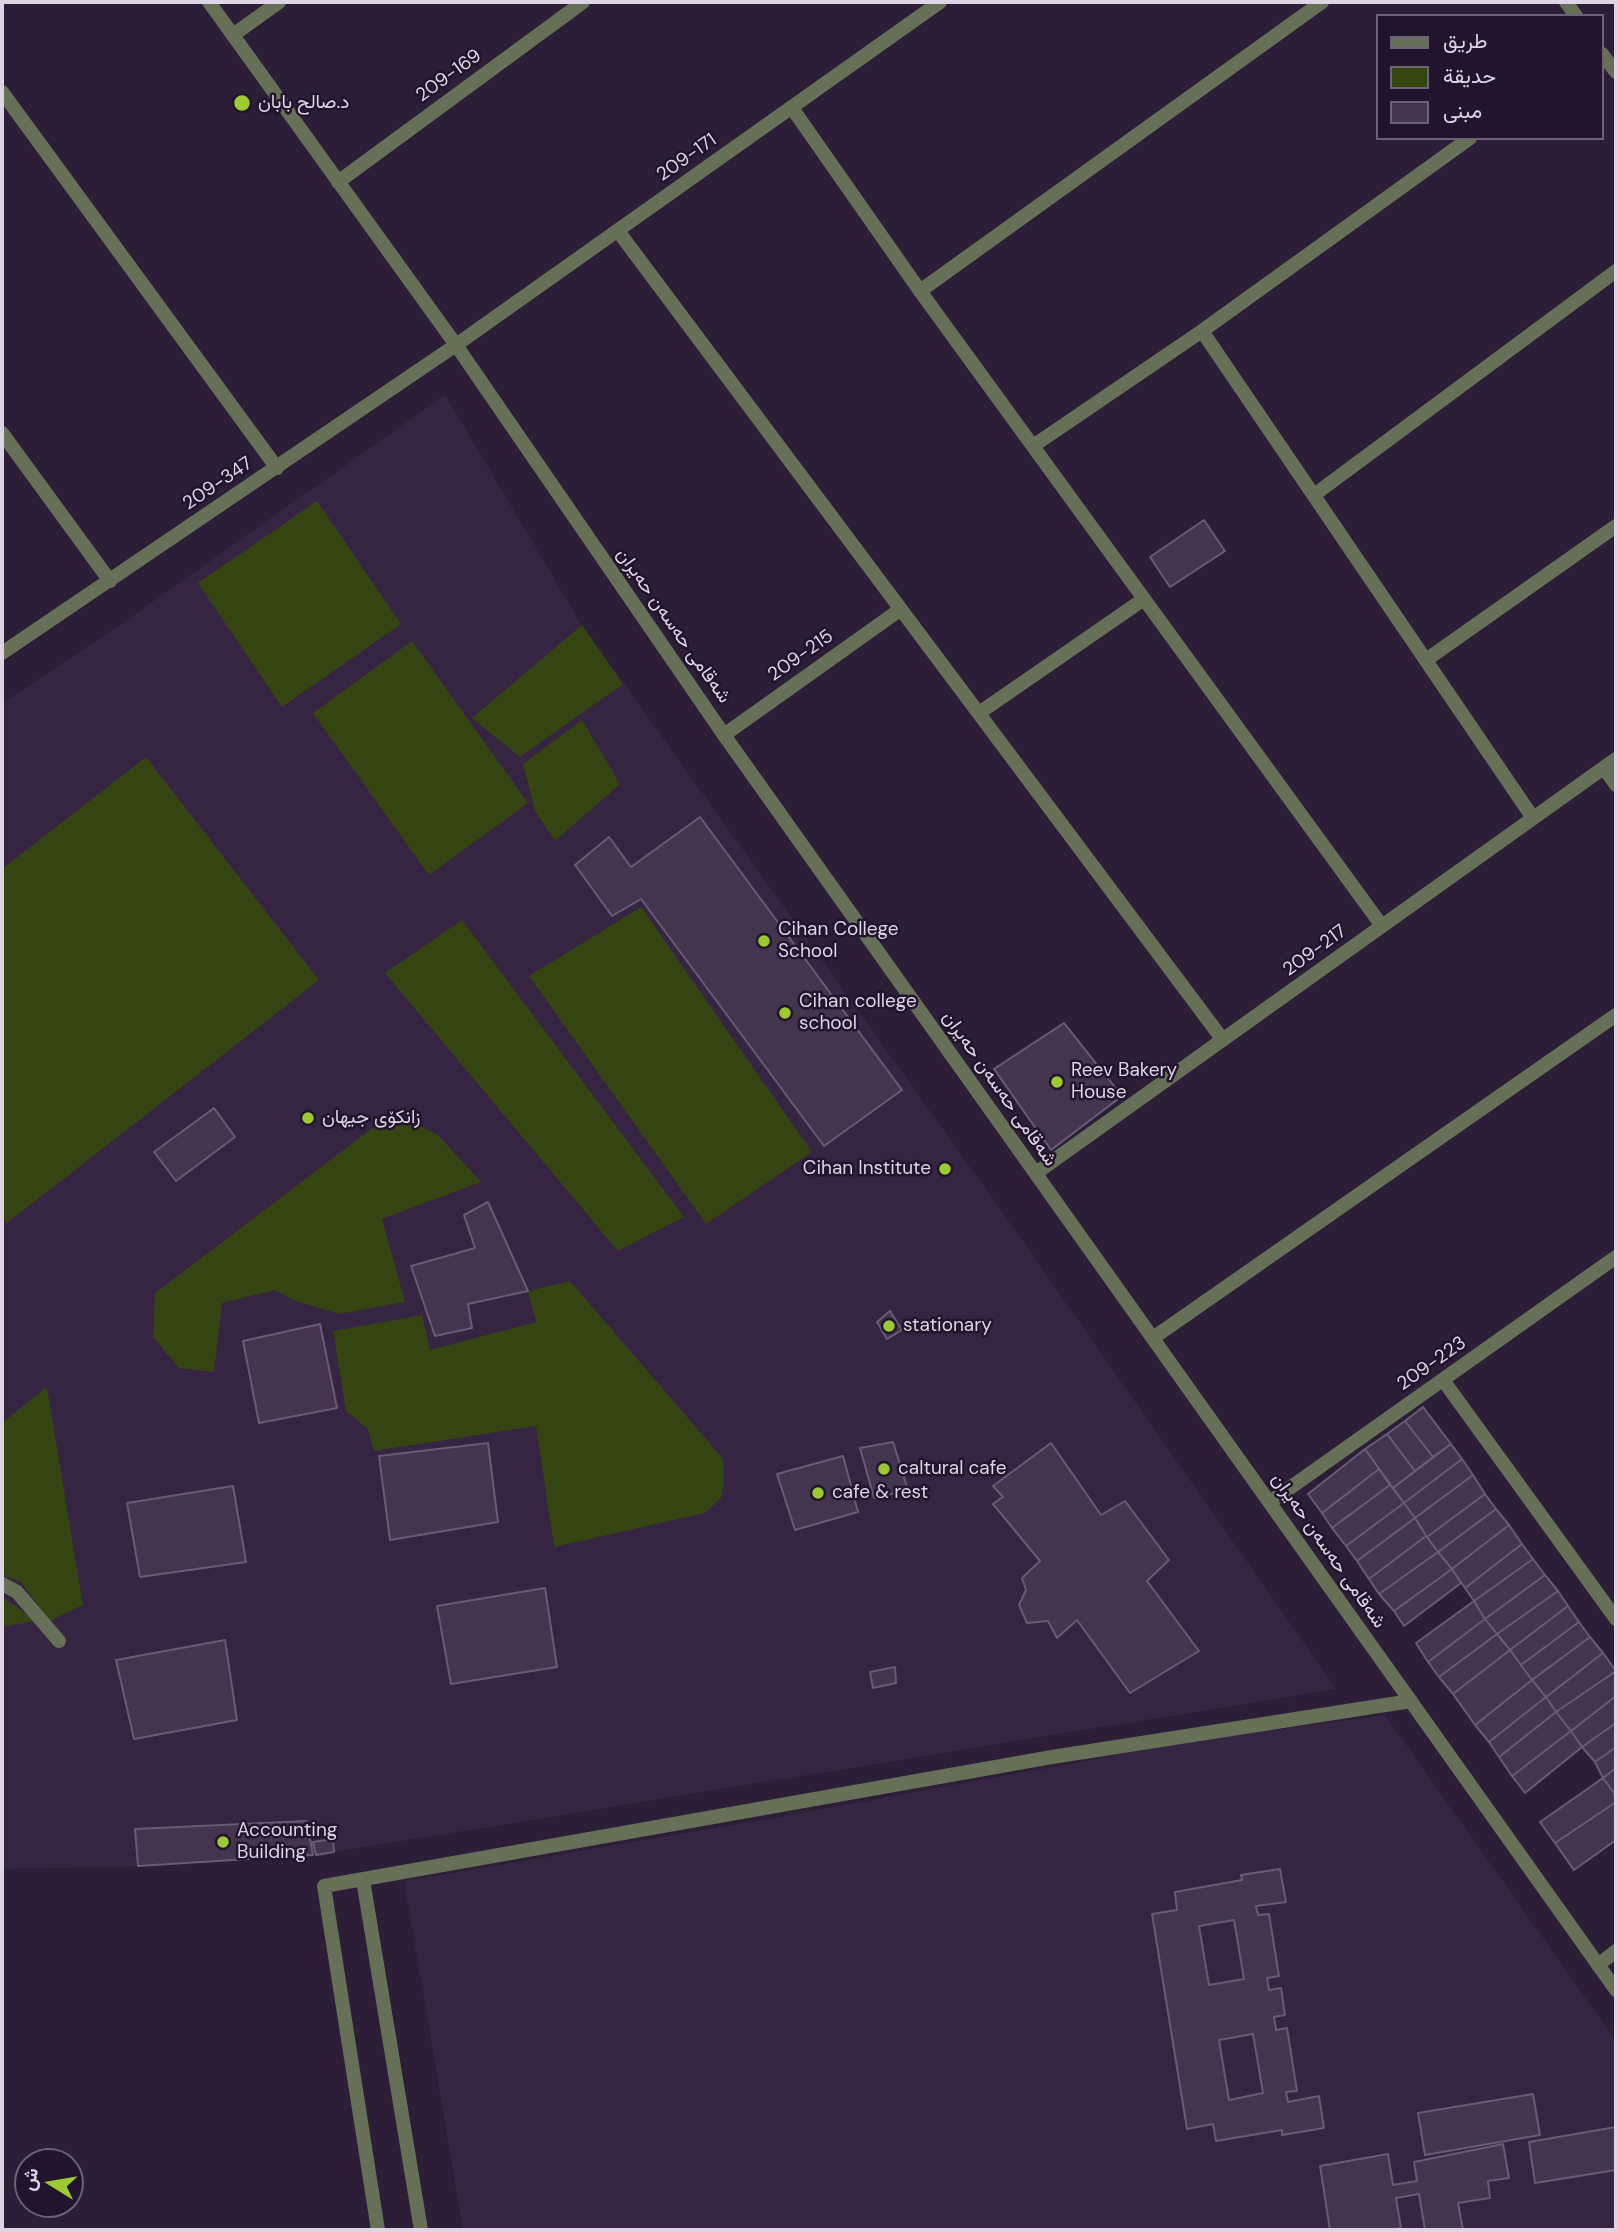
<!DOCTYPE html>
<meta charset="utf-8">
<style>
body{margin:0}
#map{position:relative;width:1618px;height:2232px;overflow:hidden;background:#2c1e36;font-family:"DM Sans",Vazirmatn,sans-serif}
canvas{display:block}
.frame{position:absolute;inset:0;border:4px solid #ddd4e4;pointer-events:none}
.legend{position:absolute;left:1376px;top:14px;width:228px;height:126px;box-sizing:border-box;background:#22142c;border:2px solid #6d6176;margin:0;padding:9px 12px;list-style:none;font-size:21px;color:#ddd4e4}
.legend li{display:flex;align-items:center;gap:14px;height:35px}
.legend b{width:35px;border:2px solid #6d6176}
.north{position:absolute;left:14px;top:2148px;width:70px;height:70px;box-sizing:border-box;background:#22142c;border:2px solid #6d6176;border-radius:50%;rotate:281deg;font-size:19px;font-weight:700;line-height:28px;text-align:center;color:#ddd4e4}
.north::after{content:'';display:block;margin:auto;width:24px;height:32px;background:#9cca31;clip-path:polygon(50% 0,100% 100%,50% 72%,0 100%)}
</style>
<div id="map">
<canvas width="1618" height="2232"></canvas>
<div class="frame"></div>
<ul class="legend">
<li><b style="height:9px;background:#667056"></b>طريق</li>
<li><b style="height:19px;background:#354511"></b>حديقة</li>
<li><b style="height:19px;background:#43354e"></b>مبنى</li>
</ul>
<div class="north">ش</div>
</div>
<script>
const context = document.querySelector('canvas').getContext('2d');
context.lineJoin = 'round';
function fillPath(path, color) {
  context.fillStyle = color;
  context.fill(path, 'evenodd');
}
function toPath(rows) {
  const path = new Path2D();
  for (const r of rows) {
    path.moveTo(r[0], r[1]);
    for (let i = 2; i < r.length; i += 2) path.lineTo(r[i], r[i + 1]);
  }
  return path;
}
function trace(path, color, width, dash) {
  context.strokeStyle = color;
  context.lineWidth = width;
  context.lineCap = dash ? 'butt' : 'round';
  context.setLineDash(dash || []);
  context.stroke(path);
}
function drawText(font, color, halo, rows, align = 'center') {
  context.font = font + ' "DM Sans",Vazirmatn,sans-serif';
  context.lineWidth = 5;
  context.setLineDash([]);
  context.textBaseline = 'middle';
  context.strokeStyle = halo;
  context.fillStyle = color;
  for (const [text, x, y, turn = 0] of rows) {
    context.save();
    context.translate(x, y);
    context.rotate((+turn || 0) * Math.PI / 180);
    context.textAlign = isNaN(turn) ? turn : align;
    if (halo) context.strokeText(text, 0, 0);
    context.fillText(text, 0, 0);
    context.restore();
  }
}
const built = toPath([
 [445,395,582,625,1015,1230,1336,1689,316,1855,138,1866,2,1869,2,704,124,622],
 [1385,1715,1616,2041,1616,2230,463,2230,404,1881,773,1818,1199,1740]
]);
const green = toPath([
 [317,501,401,624,282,707,198,583],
 [582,625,623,684,520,757,472,718],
 [412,641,528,803,429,875,313,713],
 [582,720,620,784,555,841,535,811,523,764],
 [146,757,319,980,7,1223,2,1216,2,869],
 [641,907,812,1152,706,1224,529,976],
 [462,920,684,1217,618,1251,385,973],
 [387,1117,412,1122,438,1135,481,1182,382,1219,405,1302,339,1314,293,1300,275,1290,222,1303,214,1372,179,1368,153,1337,155,1293],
 [570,1281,723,1459,724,1482,721,1498,705,1513,554,1547,536,1426,374,1451,368,1429,346,1411,333,1331,422,1315,430,1350,536,1322,528,1291],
 [47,1387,83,1605,50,1621,21,1582,2,1575,2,1423],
 [2,1597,36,1621,2,1627]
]);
const building = toPath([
 [1204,520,1225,551,1170,587,1150,557,1204,520],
 [700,817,902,1090,824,1146,641,899,612,916,575,865,609,837,631,867,700,817],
 [1064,1023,1122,1096,1051,1150,994,1069,1064,1023],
 [214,1108,235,1137,176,1181,154,1152,214,1108],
 [488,1202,528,1291,468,1304,472,1328,435,1336,411,1266,475,1248,464,1215,488,1202],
 [890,1311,902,1330,887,1339,877,1322,890,1311],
 [320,1324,337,1408,259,1423,243,1341,320,1324],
 [1423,1407,1451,1444,1433,1457,1405,1421,1423,1407],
 [1405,1421,1433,1457,1415,1471,1387,1434,1405,1421],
 [1387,1434,1415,1471,1393,1488,1365,1449,1387,1434],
 [893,1442,908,1490,874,1498,860,1448,893,1442],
 [488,1443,498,1522,390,1540,379,1456,488,1443],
 [1051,1443,1101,1515,1125,1501,1169,1560,1147,1581,1199,1651,1130,1693,1077,1620,1057,1638,1048,1621,1027,1623,1019,1605,1026,1590,1022,1578,1040,1561,993,1504,1003,1497,993,1486,1051,1443],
 [1451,1444,1462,1459,1404,1503,1393,1488,1451,1444],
 [1365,1449,1379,1469,1322,1513,1308,1494,1365,1449],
 [843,1456,858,1512,795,1530,777,1474,843,1456],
 [1462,1459,1473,1475,1415,1518,1404,1503,1462,1459],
 [1379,1469,1390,1485,1332,1528,1322,1513,1379,1469],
 [1473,1475,1485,1494,1427,1537,1415,1518,1473,1475],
 [1390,1485,1404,1503,1346,1546,1332,1528,1390,1485],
 [233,1486,246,1562,140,1577,127,1503,233,1486],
 [1485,1494,1496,1509,1438,1552,1427,1537,1485,1494],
 [1404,1503,1415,1518,1357,1561,1346,1546,1404,1503],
 [1496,1509,1509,1525,1452,1569,1438,1552,1496,1509],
 [1415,1518,1426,1536,1369,1579,1357,1561,1415,1518],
 [1509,1525,1522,1544,1465,1588,1452,1569,1509,1525],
 [1426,1536,1438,1552,1379,1594,1369,1579,1426,1536],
 [1522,1544,1533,1559,1474,1601,1465,1588,1522,1544],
 [1438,1552,1452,1569,1394,1611,1379,1594,1438,1552],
 [1533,1559,1545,1575,1485,1619,1474,1601,1533,1559],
 [1452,1569,1461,1583,1404,1626,1394,1611,1452,1569],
 [1545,1575,1558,1591,1497,1634,1485,1619,1545,1575],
 [545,1588,557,1667,451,1684,437,1606,545,1588],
 [1558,1591,1568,1606,1510,1650,1497,1634,1558,1591],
 [1474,1601,1485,1619,1428,1662,1416,1643,1474,1601],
 [1568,1606,1579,1622,1521,1665,1510,1650,1568,1606],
 [1485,1619,1497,1634,1439,1677,1428,1662,1485,1619],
 [1579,1622,1590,1637,1532,1680,1521,1665,1579,1622],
 [1497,1634,1510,1650,1453,1694,1439,1677,1497,1634],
 [1590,1637,1603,1653,1546,1697,1532,1680,1590,1637],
 [225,1640,237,1720,134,1739,116,1660,225,1640],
 [1510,1650,1532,1680,1475,1725,1453,1694,1510,1650],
 [1603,1653,1616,1671,1556,1712,1546,1697,1603,1653],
 [895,1667,896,1683,873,1688,870,1672,895,1667],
 [1616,1671,1616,1696,1571,1731,1556,1712,1616,1671],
 [1532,1680,1546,1697,1489,1742,1475,1725,1532,1680],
 [1616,1696,1616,1723,1582,1747,1571,1731,1616,1696],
 [1546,1697,1556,1712,1499,1757,1489,1742,1546,1697],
 [1556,1712,1571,1731,1512,1776,1499,1757,1556,1712],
 [1616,1723,1616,1747,1595,1762,1582,1747,1616,1723],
 [1571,1731,1582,1747,1525,1793,1512,1776,1571,1731],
 [1616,1747,1616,1768,1603,1778,1595,1762,1616,1747],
 [1616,1768,1616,1792,1614,1793,1603,1778,1616,1768],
 [1603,1778,1614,1793,1616,1802,1555,1843,1540,1822,1603,1778],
 [1616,1802,1616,1840,1574,1870,1555,1843,1616,1802],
 [307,1821,313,1855,138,1866,135,1829,307,1821],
 [333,1839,334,1852,316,1855,313,1842,333,1839],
 [1280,1869,1286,1902,1256,1906,1258,1915,1269,1914,1279,1976,1267,1978,1269,1990,1281,1988,1285,2015,1274,2017,1276,2030,1287,2028,1297,2091,1286,2092,1288,2102,1319,2096,1324,2128,1282,2135,1282,2130,1216,2141,1213,2124,1187,2129,1152,1914,1177,1910,1175,1892,1242,1880,1241,1875,1280,1869],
 [1234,1920,1244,1979,1209,1985,1199,1926,1234,1920],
 [1253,2034,1263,2093,1229,2100,1219,2040,1253,2034],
 [1533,2094,1540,2135,1425,2155,1418,2113,1533,2094],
 [1616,2127,1616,2170,1535,2183,1529,2142,1616,2127],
 [1503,2144,1509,2178,1488,2181,1490,2198,1458,2203,1463,2230,1425,2230,1419,2194,1396,2198,1401,2228,1385,2230,1330,2230,1320,2166,1388,2154,1393,2185,1417,2181,1414,2162,1503,2144]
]);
const pedestrian = toPath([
 [2,1584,17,1592,59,1641]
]);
const minor = toPath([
 [1566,2,1576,16],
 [233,35,279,2],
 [1602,54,1616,72],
 [2,92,277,468],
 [792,108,920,291,1382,926],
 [338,182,583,2],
 [618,231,1223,1040],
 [920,291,1322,2],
 [1202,331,1533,818],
 [2,433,110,581],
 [1033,446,1202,331,1470,138],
 [1314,495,1616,271],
 [2,653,456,345,940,2],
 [1426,660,1616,526],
 [979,713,1144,599],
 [724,735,901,609],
 [1604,768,1616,785],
 [1036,1173,1616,759],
 [1153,1338,1616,1015],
 [1443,1380,1616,1619],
 [1270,1502,1616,1257],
 [363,1880,421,2230],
 [1598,1965,1616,1951],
 [378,2230,324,1886,1052,1757,1411,1701]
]);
const tertiary = toPath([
 [209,2,456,345,724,735,1616,1990]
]);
const markers = [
 [242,103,9,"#9cca31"],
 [764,941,7,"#9cca31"],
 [785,1013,7,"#9cca31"],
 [1057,1082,7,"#9cca31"],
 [308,1118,7,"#9cca31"],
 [945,1169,7,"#9cca31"],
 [889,1326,7,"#9cca31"],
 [884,1469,7,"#9cca31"],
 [818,1493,7,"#9cca31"],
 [223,1842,7,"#9cca31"]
];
const streetNames = [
 ["209-169",449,76,-36],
 ["209-171",687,158,-35],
 ["209-347",218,484,-34],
 ["شەقامی حەسەن حەیران",673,626,55],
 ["209-215",801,656,-35],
 ["209-217",1315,951,-36],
 ["شەقامی حەسەن حەیران",999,1089,55],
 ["209-223",1432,1364,-35],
 ["شەقامی حەسەن حەیران",1328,1551,55]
];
const poiNames = [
 ["د.صالح بابان",258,103],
 ["Cihan College",778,930],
 ["School",778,952],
 ["Cihan college",799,1002],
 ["school",799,1024],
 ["Reev Bakery",1071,1071],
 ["House",1071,1093],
 ["زانکۆی جیھان",322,1118],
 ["Cihan Institute",931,1169,"right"],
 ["stationary",903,1326],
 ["caltural cafe",898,1469],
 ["cafe & rest",832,1493],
 ["Accounting",237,1831],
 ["Building",237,1853]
];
fillPath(built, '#352442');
fillPath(green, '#354511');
fillPath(building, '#43354e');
trace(building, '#6a5a76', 2);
trace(pedestrian, '#667056', 14);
trace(minor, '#667056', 14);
trace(tertiary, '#667056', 14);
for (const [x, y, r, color] of markers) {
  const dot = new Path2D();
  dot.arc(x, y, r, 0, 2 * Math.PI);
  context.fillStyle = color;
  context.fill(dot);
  trace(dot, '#22142c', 2.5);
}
drawText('19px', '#ddd4e4', '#22142c', streetNames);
drawText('19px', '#ddd4e4', '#22142c', poiNames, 'left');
</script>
